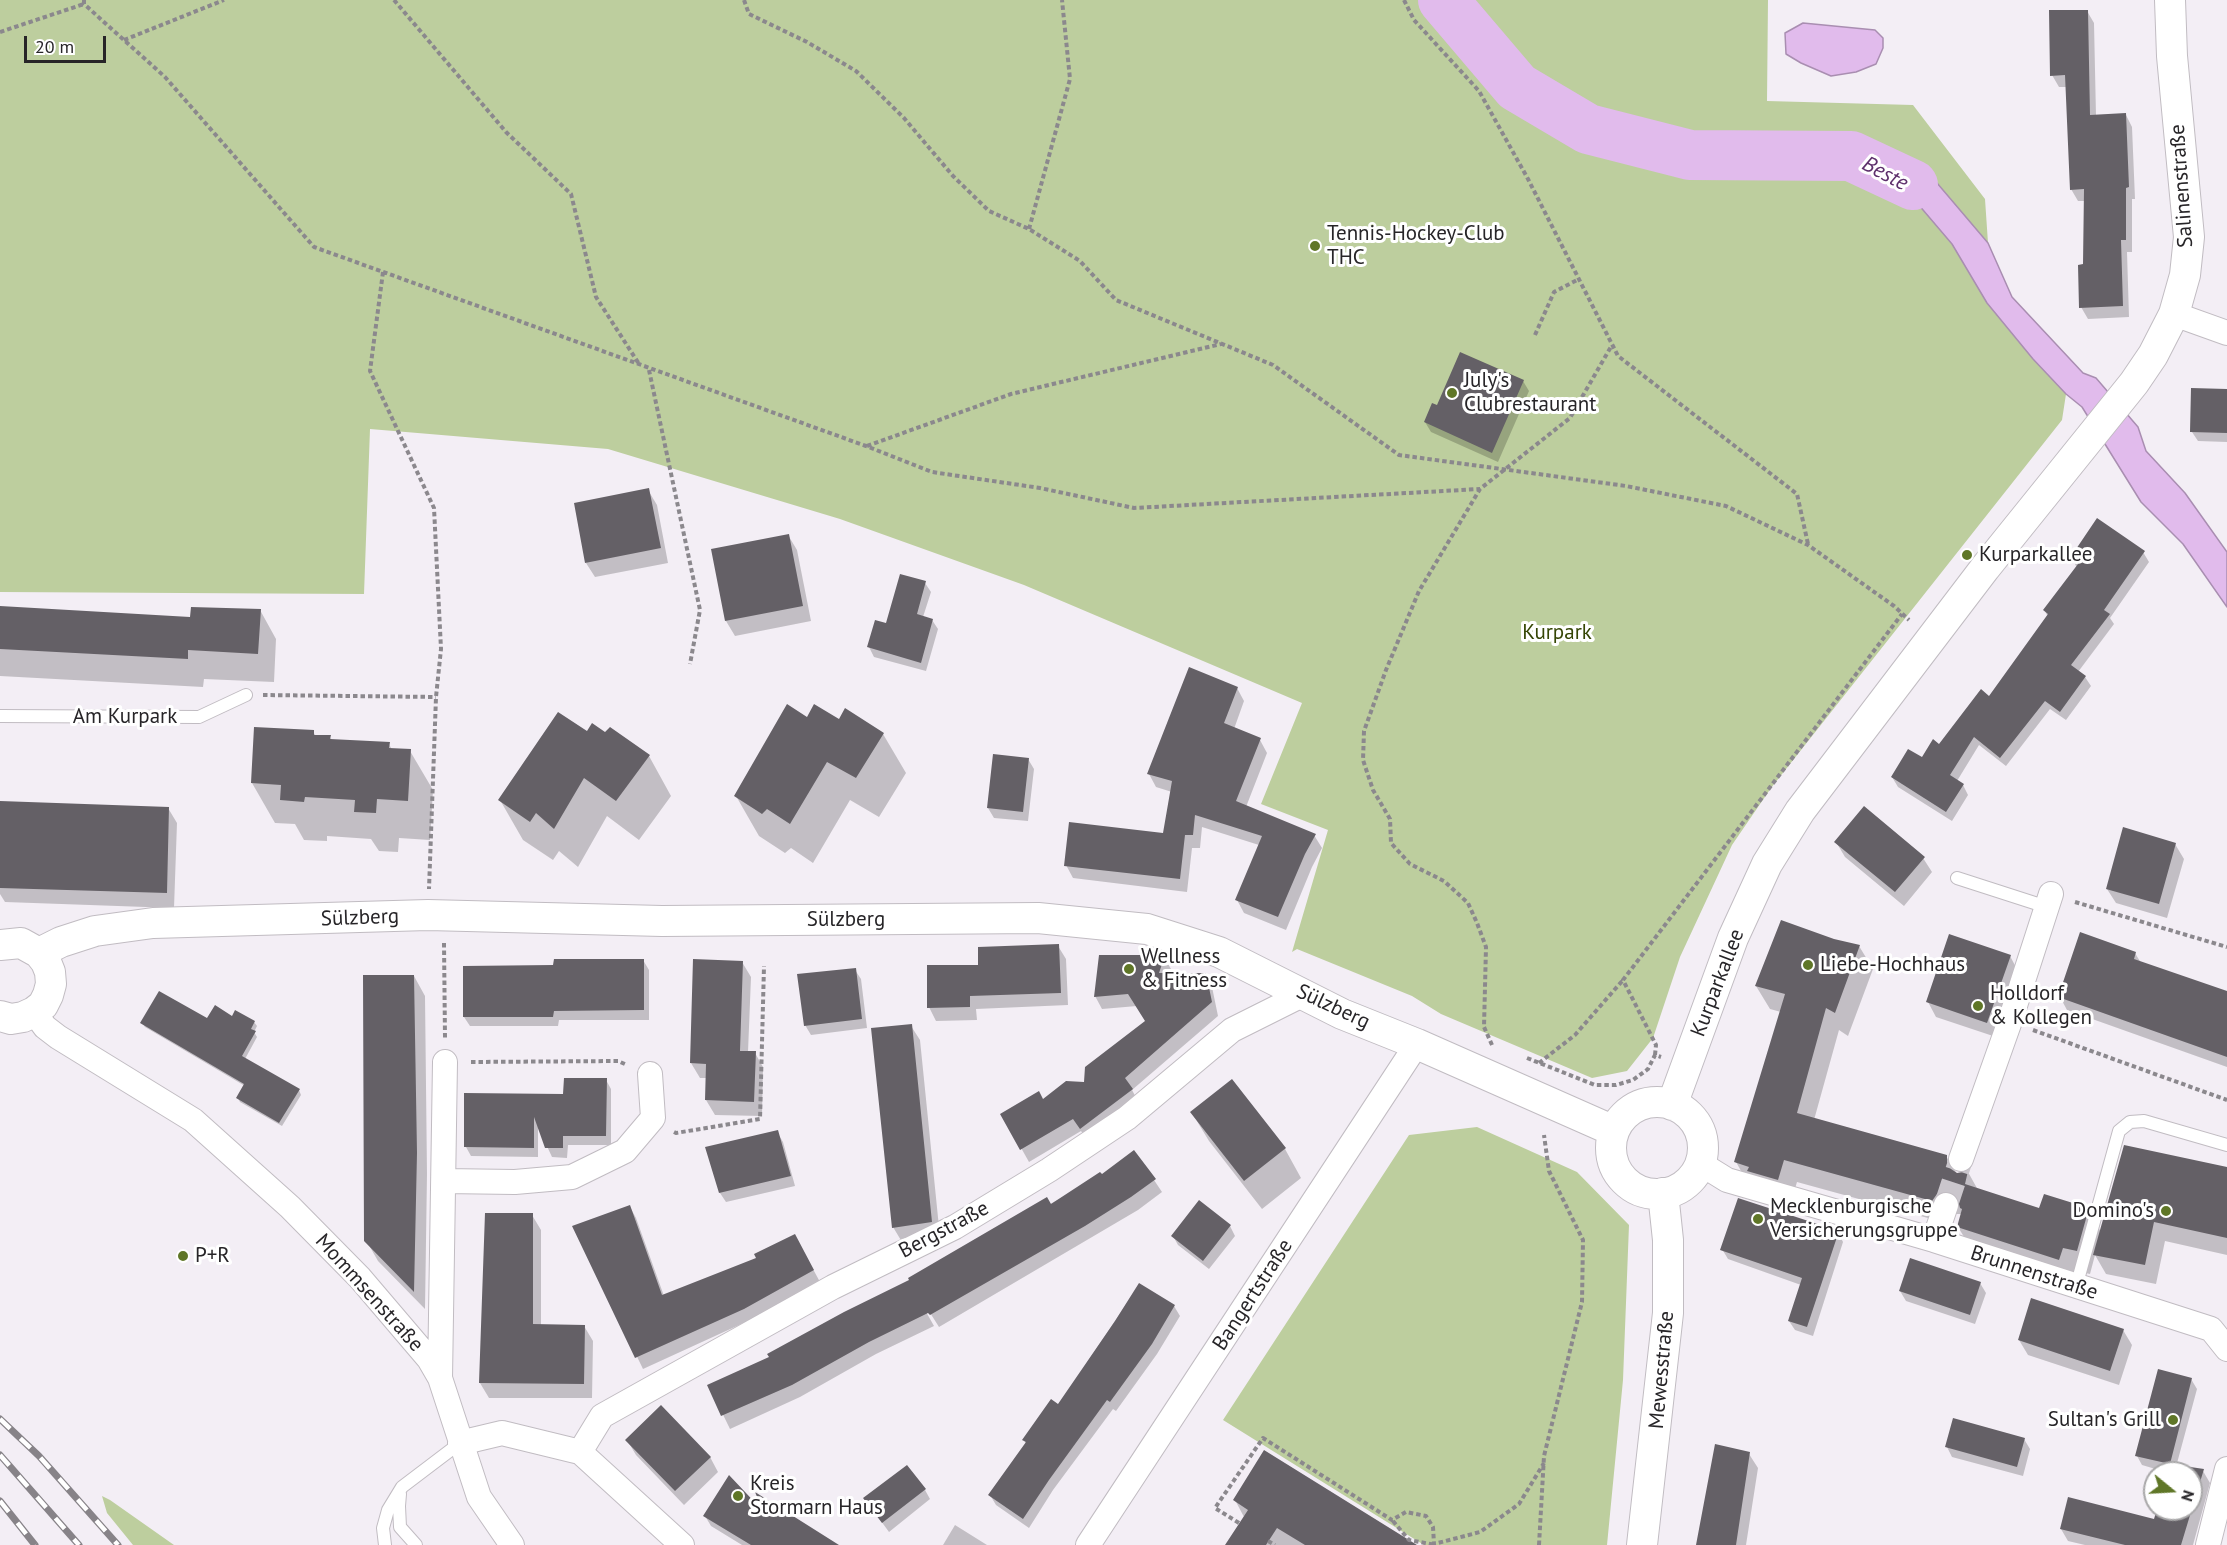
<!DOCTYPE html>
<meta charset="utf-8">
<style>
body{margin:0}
#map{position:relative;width:2227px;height:1545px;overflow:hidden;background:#f3eef5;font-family:"PT Sans",sans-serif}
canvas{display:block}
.north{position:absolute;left:2143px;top:1461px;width:60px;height:60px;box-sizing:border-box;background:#fff;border:2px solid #a9a8a9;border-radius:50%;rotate:108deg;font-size:16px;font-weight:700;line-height:24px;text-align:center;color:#272528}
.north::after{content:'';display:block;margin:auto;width:21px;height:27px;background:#5f7627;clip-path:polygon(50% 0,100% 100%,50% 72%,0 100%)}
.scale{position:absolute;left:24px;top:36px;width:82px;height:27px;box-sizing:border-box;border:3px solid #272528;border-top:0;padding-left:8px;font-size:18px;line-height:21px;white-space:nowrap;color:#272528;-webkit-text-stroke:4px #fff;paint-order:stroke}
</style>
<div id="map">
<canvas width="2227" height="1545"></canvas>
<div class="north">N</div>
<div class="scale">20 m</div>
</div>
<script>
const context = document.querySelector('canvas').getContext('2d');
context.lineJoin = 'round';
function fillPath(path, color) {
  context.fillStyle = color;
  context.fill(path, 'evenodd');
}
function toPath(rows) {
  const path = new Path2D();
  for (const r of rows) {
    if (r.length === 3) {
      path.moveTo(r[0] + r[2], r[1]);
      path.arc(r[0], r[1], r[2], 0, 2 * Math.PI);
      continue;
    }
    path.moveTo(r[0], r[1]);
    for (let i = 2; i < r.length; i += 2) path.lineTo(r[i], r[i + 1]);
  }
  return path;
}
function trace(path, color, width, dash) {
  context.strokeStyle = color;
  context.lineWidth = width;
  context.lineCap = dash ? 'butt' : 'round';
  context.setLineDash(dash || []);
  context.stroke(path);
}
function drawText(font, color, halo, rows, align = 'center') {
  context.font = font + ' "PT Sans",sans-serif';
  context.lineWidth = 6;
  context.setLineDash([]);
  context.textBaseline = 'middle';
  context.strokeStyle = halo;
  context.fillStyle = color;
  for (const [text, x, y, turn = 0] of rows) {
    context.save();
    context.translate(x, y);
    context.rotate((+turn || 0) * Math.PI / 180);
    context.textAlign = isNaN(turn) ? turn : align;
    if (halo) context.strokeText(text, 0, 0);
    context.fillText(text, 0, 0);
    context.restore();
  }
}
const green = toPath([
 [0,0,1768,0,1767,101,1913,105,1985,199,1988,243,1937,183,1873,142,1852,155,1906,190,1952,244,1987,303,2033,359,2066,394,2062,420,1771,788,1732,845,1680,957,1653,1038,1627,1071,1592,1078,1441,1014,1412,996,1297,949,1292,952,1328,830,1261,804,1302,703,1024,585,840,519,608,449,370,429,364,594,0,592],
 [1477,1127,1577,1172,1629,1225,1623,1380,1607,1545,1424,1545,1223,1420,1409,1135],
 [102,1496,110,1500,174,1545,133,1545,107,1513]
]);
const water = toPath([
 [1803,23,1875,30,1883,38,1883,48,1876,64,1856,72,1831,76,1801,63,1786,54,1785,33,1803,23],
 [1873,142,1904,155,1937,183,1988,243,2012,297,2083,373,2096,378,2138,427,2146,451,2185,493,2227,552,2227,607,2183,544,2141,502,2082,407,2066,394,2033,359,1987,303,1952,244,1906,190,1851,156,1873,142]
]);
const shadow = toPath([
 [2087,11,2094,23,2096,116,2126,115,2132,127,2135,199,2132,199,2132,252,2127,252,2129,317,2088,319,2081,307,2084,266,2085,201,2078,201,2071,189,2067,87,2059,87,2052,75],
 [1523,381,1529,391,1498,462,1431,432,1425,422,1438,407],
 [2227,391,2227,442,2198,441,2192,432],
 [648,490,657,505,668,563,595,577,586,563],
 [788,535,797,550,811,621,735,636,726,621,713,550],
 [2143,552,2149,562,2110,618,2114,624,2078,672,2085,677,2091,686,2066,720,2050,709,2006,766,1979,745,1957,781,1963,785,1968,795,1952,821,1898,787,1892,777,1940,746,1989,698,2048,617,2045,611,2077,568,2072,558],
 [925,583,931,592,923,617,932,620,938,629,926,671,874,657,869,647],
 [0,608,192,618,260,610,276,639,274,682,204,679,203,687,0,676],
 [1237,688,1244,701,1234,729,1260,740,1267,753,1246,807,1314,835,1322,848,1312,867,1286,930,1244,913,1237,900,1259,845,1202,827,1200,848,1192,848,1187,892,1073,878,1066,865,1165,834,1172,792,1156,787,1149,774],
 [807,719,840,721,883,734,906,773,879,817,850,800,813,863,791,848,785,853,759,836,736,796],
 [256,729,313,732,316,736,330,737,332,740,389,744,392,750,410,751,433,790,430,840,399,838,398,852,379,851,371,839,327,836,327,841,304,840,295,824,275,823,252,783],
 [588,733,605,734,649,756,671,796,639,840,607,816,578,867,559,851,553,860,523,840,500,800],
 [1028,759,1034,769,1028,821,994,818,988,808],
 [0,802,168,808,177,823,174,908,5,902,0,894],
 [1836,842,1923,858,1932,872,1904,906,1845,857],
 [2175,844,2184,859,2167,918,2116,903,2107,889],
 [1834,941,1859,946,1873,969,1848,1036,1839,1030,1814,1120,1946,1156,1957,1174,1968,1172,1978,1190,2040,1210,2088,1210,2101,1232,2227,1169,2227,1255,2165,1241,2156,1284,2106,1274,2095,1255,2090,1274,2076,1271,2072,1282,1972,1250,1958,1227,1962,1214,1956,1214,1949,1218,1946,1223,1797,1182,1791,1202,1749,1185,1736,1162,1781,1012,1770,1009,1756,986],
 [1058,946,1066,959,1068,1005,976,1009,977,1020,936,1021,929,1007,980,967],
 [2135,953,2141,963,2227,993,2227,1067,2067,1010,2060,997],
 [2010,956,2018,971,1996,1037,1936,1017,1928,1002],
 [1164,957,1171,969,1169,975,1205,975,1212,987,1218,1016,1132,1090,1139,1103,1088,1141,1081,1131,1029,1162,1002,1114,1042,1101,1085,1084,1147,1021,1137,1006,1102,1009,1095,996],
 [643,960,649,970,649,1020,559,1020,558,1026,470,1026,464,1017,554,967],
 [742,962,751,977,748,1052,755,1053,763,1067,762,1116,715,1115,706,1100,707,1078,700,1078,691,1063],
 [855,970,861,979,867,1028,811,1035,805,1025],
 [414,976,425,996,427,1174,425,1309,378,1261,366,1240],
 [236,1013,254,1022,257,1026,254,1032,257,1037,245,1059,299,1090,301,1095,282,1126,240,1102,238,1098,245,1086,145,1027,142,1023,233,1018],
 [911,1026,920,1040,940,1237,902,1242,893,1227],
 [606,1080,611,1089,611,1145,568,1145,567,1158,552,1157,538,1127,538,1157,471,1156,466,1147],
 [1232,1081,1285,1149,1301,1178,1262,1209,1209,1141,1192,1113],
 [777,1132,783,1142,795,1186,726,1202,720,1193,707,1148],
 [1101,1176,1154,1180,1162,1192,1138,1210,939,1327,927,1308,925,1310,934,1326,876,1354,800,1397,730,1429,709,1386,771,1358],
 [630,1207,636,1218,664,1296,801,1247,820,1282,750,1320,643,1369,574,1227],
 [487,1214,532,1215,541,1230,541,1326,584,1326,593,1341,592,1398,489,1398,480,1383],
 [1230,1226,1235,1236,1209,1269,1178,1245,1173,1236],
 [1838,1232,1843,1242,1813,1336,1795,1330,1789,1321,1801,1285,1728,1259,1722,1249],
 [1980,1283,1986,1293,1975,1324,1906,1301,1900,1291],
 [1139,1285,1174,1306,1180,1316,1157,1354,1116,1411,1113,1409,1053,1490,1029,1528,996,1505,990,1495,1026,1444,1024,1440,1058,1406],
 [2123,1330,2132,1345,2119,1385,2028,1355,2019,1340],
 [2191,1379,2197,1389,2176,1467,2203,1471,2210,1483,2193,1545,2085,1545,2068,1541,2061,1529,2155,1521,2159,1509,2191,1509,2191,1473,2169,1473,2142,1465,2137,1456],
 [2024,1439,2030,1449,2023,1476,1952,1457,1947,1447],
 [627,1440,710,1457,718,1472,684,1505,636,1455],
 [1749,1454,1758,1468,1746,1545,1697,1545],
 [925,1490,930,1499,889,1532,865,1499],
 [1235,1500,1414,1545,1226,1545,1244,1517],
 [705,1516,767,1517,836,1545,742,1545,711,1526],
 [955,1525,987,1545,943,1545]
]);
const river = toPath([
 [1443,0,1517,87,1588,129,1690,155,1851,156,1913,185]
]);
const building = toPath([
 [2049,10,2088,10,2090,115,2126,113,2129,187,2126,188,2126,240,2121,240,2123,306,2079,308,2078,265,2083,264,2084,189,2070,190,2065,75,2050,76],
 [1460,352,1524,380,1492,453,1424,422,1432,403,1437,405],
 [2191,388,2227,389,2227,433,2190,432],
 [649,488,661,548,585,563,574,503],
 [2097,518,2145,551,2104,610,2110,614,2071,665,2086,676,2060,712,2045,701,2000,758,1974,737,1950,775,1964,784,1946,812,1891,777,1908,749,1922,757,1933,739,1939,744,1981,689,1989,696,2048,614,2043,610,2078,564,2070,558],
 [789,534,803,606,725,621,711,549],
 [900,574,926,581,917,614,933,619,921,663,867,647,875,620,886,623],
 [0,606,190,617,191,607,261,609,258,654,188,650,188,659,0,649],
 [1189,667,1238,687,1224,723,1261,738,1236,801,1316,834,1305,854,1278,917,1235,900,1262,836,1195,815,1193,835,1185,835,1180,879,1064,866,1069,822,1163,833,1172,781,1147,774],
 [787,704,807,717,814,704,839,719,845,708,884,733,856,778,827,762,790,824,767,809,762,814,734,796],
 [558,712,587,731,592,723,605,732,610,727,650,755,616,801,584,778,554,829,536,813,530,822,498,800],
 [254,727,314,730,314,735,331,735,330,739,390,742,389,748,411,749,408,801,377,799,376,813,354,812,355,800,305,797,304,802,280,800,281,785,251,783],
 [993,754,1029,758,1023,812,987,808],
 [0,801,169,807,167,893,0,888],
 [1864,806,1925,857,1895,892,1834,842],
 [2123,827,2176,843,2159,904,2106,889],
 [1781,920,1834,939,1860,945,1835,1013,1826,1008,1797,1113,1947,1155,1947,1162,1951,1169,1957,1173,1968,1171,1965,1184,2039,1208,2044,1194,2089,1208,2077,1251,2063,1248,2059,1260,1957,1227,1962,1209,1960,1208,1957,1196,1950,1191,1944,1191,1937,1194,1932,1201,1784,1160,1778,1180,1747,1171,1749,1167,1734,1162,1785,994,1755,986],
 [2080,932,2136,952,2134,959,2227,991,2227,1057,2058,997],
 [1949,934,2011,955,1987,1023,1926,1002],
 [1059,944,1061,993,970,996,970,1007,927,1008,927,965,978,965,978,947],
 [1099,955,1165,955,1159,973,1206,973,1212,1002,1125,1078,1133,1089,1080,1129,1073,1119,1020,1150,1000,1114,1039,1091,1043,1099,1066,1081,1084,1082,1085,1067,1145,1021,1128,994,1094,997],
 [554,959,644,959,644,1010,554,1011,553,1017,463,1017,463,966,553,965],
 [693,959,743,961,740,1051,756,1051,754,1102,705,1100,706,1064,690,1063],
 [856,968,862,1019,804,1026,797,974],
 [363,975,414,975,417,1153,414,1292,364,1241],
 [159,991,207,1018,215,1005,232,1016,235,1010,255,1021,251,1029,256,1031,242,1056,300,1089,279,1123,236,1098,244,1084,140,1023],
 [912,1024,932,1222,892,1228,871,1028],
 [564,1078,607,1078,606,1136,563,1136,563,1148,545,1148,534,1117,534,1148,464,1147,464,1093,563,1094],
 [1232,1079,1286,1148,1244,1181,1190,1112],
 [778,1130,791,1176,719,1193,705,1147],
 [2124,1145,2227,1167,2227,1238,2154,1222,2145,1265,2093,1255],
 [1134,1150,1156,1179,1131,1197,1085,1226,930,1315,928,1313,869,1342,792,1385,721,1416,707,1385,769,1357,767,1354,844,1312,909,1280,908,1278,1047,1197,1051,1204,1100,1172,1102,1174],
 [1738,1198,1839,1231,1807,1327,1788,1321,1802,1278,1720,1250],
 [1199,1200,1231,1225,1203,1261,1171,1236],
 [630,1205,662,1295,756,1258,754,1254,795,1234,814,1270,744,1309,635,1358,572,1226],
 [485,1213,533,1213,533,1324,585,1325,584,1384,479,1383],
 [1910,1258,1981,1282,1970,1315,1899,1291],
 [1139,1283,1175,1305,1152,1344,1110,1402,1107,1400,1049,1480,1023,1519,988,1495,1026,1442,1022,1440,1051,1399,1058,1404,1115,1321],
 [2031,1298,2124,1329,2110,1371,2018,1340],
 [2158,1369,2192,1378,2170,1464,2135,1456],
 [661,1405,711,1457,675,1491,625,1440],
 [1953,1418,2025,1438,2017,1467,1945,1447],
 [1715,1444,1750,1452,1736,1545,1696,1545],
 [1264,1450,1417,1545,1305,1545,1277,1528,1266,1545,1225,1545,1248,1510,1233,1500],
 [2170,1464,2204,1469,2181,1545,2125,1545,2060,1529,2068,1497,2154,1519,2157,1509,2191,1509,2191,1473,2167,1473],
 [907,1465,926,1489,882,1523,863,1498],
 [729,1475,763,1511,755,1492,839,1545,751,1545,703,1516]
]);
const minorTunnel = toPath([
 [1946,1205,1961,1159]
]);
const path = toPath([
 [84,0,84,4,165,77,314,247,866,446,932,472,1040,488,1134,508,1480,489],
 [394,0,506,132,571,194,596,297,639,364],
 [744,0,749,14,807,42,856,71,904,118,953,176,989,211,1029,229,1080,261,1116,300,1273,365,1399,455,1626,486,1726,506,1808,545,1894,606,1909,620],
 [1404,0,1414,20,1479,91,1528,179,1618,356,1797,494,1808,544],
 [0,32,84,4],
 [124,40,224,0],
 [1029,229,1070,79,1062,0],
 [383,272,370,371,434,508,441,649,436,697,429,889],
 [1535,335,1554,292,1579,279],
 [649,370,700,610,690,664],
 [867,446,1011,394,1221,344],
 [263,695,436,697],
 [2075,902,2227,947],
 [444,943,445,1038],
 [2033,1030,2227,1100],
 [1492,1045,1484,1027,1486,947,1477,923,1468,903,1444,881,1410,864,1391,843,1390,819,1373,790,1363,760,1364,731,1386,670,1419,591,1480,489,1570,418,1612,345],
 [1655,1055,1656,1045,1623,980,1902,614],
 [1527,1058,1595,1085,1616,1085,1633,1080,1648,1069,1655,1055,1661,1057],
 [471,1062,618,1061,627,1065],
 [1539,1063,1575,1035,1623,980],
 [674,1132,676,1133,760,1119,764,966],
 [1393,1521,1409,1540,1436,1545],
 [1239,1523,1215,1508,1263,1438,1392,1520,1406,1512,1426,1516,1433,1527,1434,1544,1480,1532,1519,1504,1544,1463],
 [1268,1541,1275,1545],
 [1539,1545,1544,1456,1582,1302,1583,1240,1549,1171,1544,1135]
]);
const service = toPath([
 [0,716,199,717,246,695],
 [1957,878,2047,907],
 [2076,1287,2119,1131,2130,1122,2144,1121,2227,1145],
 [400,1494,399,1506,400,1527,416,1545],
 [385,1545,383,1528,388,1510,402,1487,460,1443]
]);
const minor = toPath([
 [2174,314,2227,333],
 [34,1012,45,1027,58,1037,193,1120,290,1207,360,1278,429,1359,440,1378,479,1497,512,1545],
 [1961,1159,2010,1021,2051,894],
 [1701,1160,1706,1167,1727,1180,1934,1240,2211,1329,2227,1349],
 [444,1181,515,1182,572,1177,625,1151,653,1118,650,1074],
 [1934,1240,1946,1205],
 [440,1378,445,1062],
 [460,1443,502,1433,580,1452,682,1545],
 [580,1452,602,1416,833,1287,955,1227,1049,1170,1127,1118,1232,1030,1304,994],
 [1088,1545,1417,1044],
 [2208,1545,2227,1469]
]);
const tertiary = toPath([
 [0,945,21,943,39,953,46,962,50,972,51,984,48,995,43,1005,34,1012,23,1017,11,1019,0,1016],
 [39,953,61,942,95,931,153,923,428,915,662,921,1038,918,1147,929,1219,952,1342,1014,1417,1044,1614,1131],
 [1657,1148,46],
 [1672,1105,1733,938,1767,864,1800,811,1985,568,2134,383,2153,355,2174,314,2185,275,2189,237,2172,56,2170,0],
 [1642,1545,1668,1313,1668,1240,1663,1193]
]);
const rail = toPath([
 [0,1419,39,1456,118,1545],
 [0,1455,79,1545],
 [0,1501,35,1545]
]);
const markers = [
 [1315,246,6,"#5f7627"],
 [1452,393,6,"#5f7627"],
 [1967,555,6,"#5f7627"],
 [1808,965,6,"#5f7627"],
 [1129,969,6,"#5f7627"],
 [1978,1006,6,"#5f7627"],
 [2166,1211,6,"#5f7627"],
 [1758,1219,6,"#5f7627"],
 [183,1256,6,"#5f7627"],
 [2173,1420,6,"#5f7627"],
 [738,1496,6,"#5f7627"]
];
const streetNames = [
 ["Salinenstraße",2182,186,-94],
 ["Am Kurpark",125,717],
 ["Sülzberg",360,918,-2],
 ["Sülzberg",846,920],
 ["Kurparkallee",1718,983,-69],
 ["Sülzberg",1333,1007,25],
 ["Bergstraße",944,1230,-28],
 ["Brunnenstraße",2034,1273,18],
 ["Mommsenstraße",369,1293,48],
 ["Bangertstraße",1253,1295,-57],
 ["Mewesstraße",1662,1370,-85]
];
const poiNames = [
 ["Tennis-Hockey-Club",1327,234],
 ["THC",1327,258],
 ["July's",1464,381],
 ["Clubrestaurant",1464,405],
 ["Kurparkallee",1979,555],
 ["Wellness",1141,957],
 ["& Fitness",1141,981],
 ["Liebe-Hochhaus",1820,965],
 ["Holldorf",1990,994],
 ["& Kollegen",1990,1018],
 ["Mecklenburgische",1770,1207],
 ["Versicherungsgruppe",1770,1231],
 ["Domino's",2154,1211,"right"],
 ["P+R",195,1256],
 ["Sultan's Grill",2161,1420,"right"],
 ["Kreis",750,1484],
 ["Stormarn Haus",750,1508]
];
const parkNames = [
 ["Kurpark",1557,633]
];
const waterNames = [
 ["Beste",1885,174,28]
];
fillPath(green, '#bdce9e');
fillPath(water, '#e1bbec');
trace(water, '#a98eb1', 1.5);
fillPath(shadow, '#0003');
trace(river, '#e1bbec', 50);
fillPath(building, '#646066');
trace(minorTunnel, '#cac6cc', 24, [24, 12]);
trace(service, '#c1bcc2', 14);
trace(minor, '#c1bcc2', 26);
trace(tertiary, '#c1bcc2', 32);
trace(path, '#8b888d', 4, [4.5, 3]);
trace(service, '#fff', 12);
trace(minor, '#fff', 24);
trace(tertiary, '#fff', 30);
trace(rail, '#878388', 7);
trace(rail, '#fff', 4.5, [14]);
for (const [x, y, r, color] of markers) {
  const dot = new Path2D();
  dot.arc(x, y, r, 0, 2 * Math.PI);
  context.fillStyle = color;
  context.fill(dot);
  trace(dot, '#fff', 2);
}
drawText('21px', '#272528', '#fff', streetNames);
drawText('21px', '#272528', '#fff', poiNames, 'left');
drawText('21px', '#354605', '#fff', parkNames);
drawText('italic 22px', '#5e306c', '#fff', waterNames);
</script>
